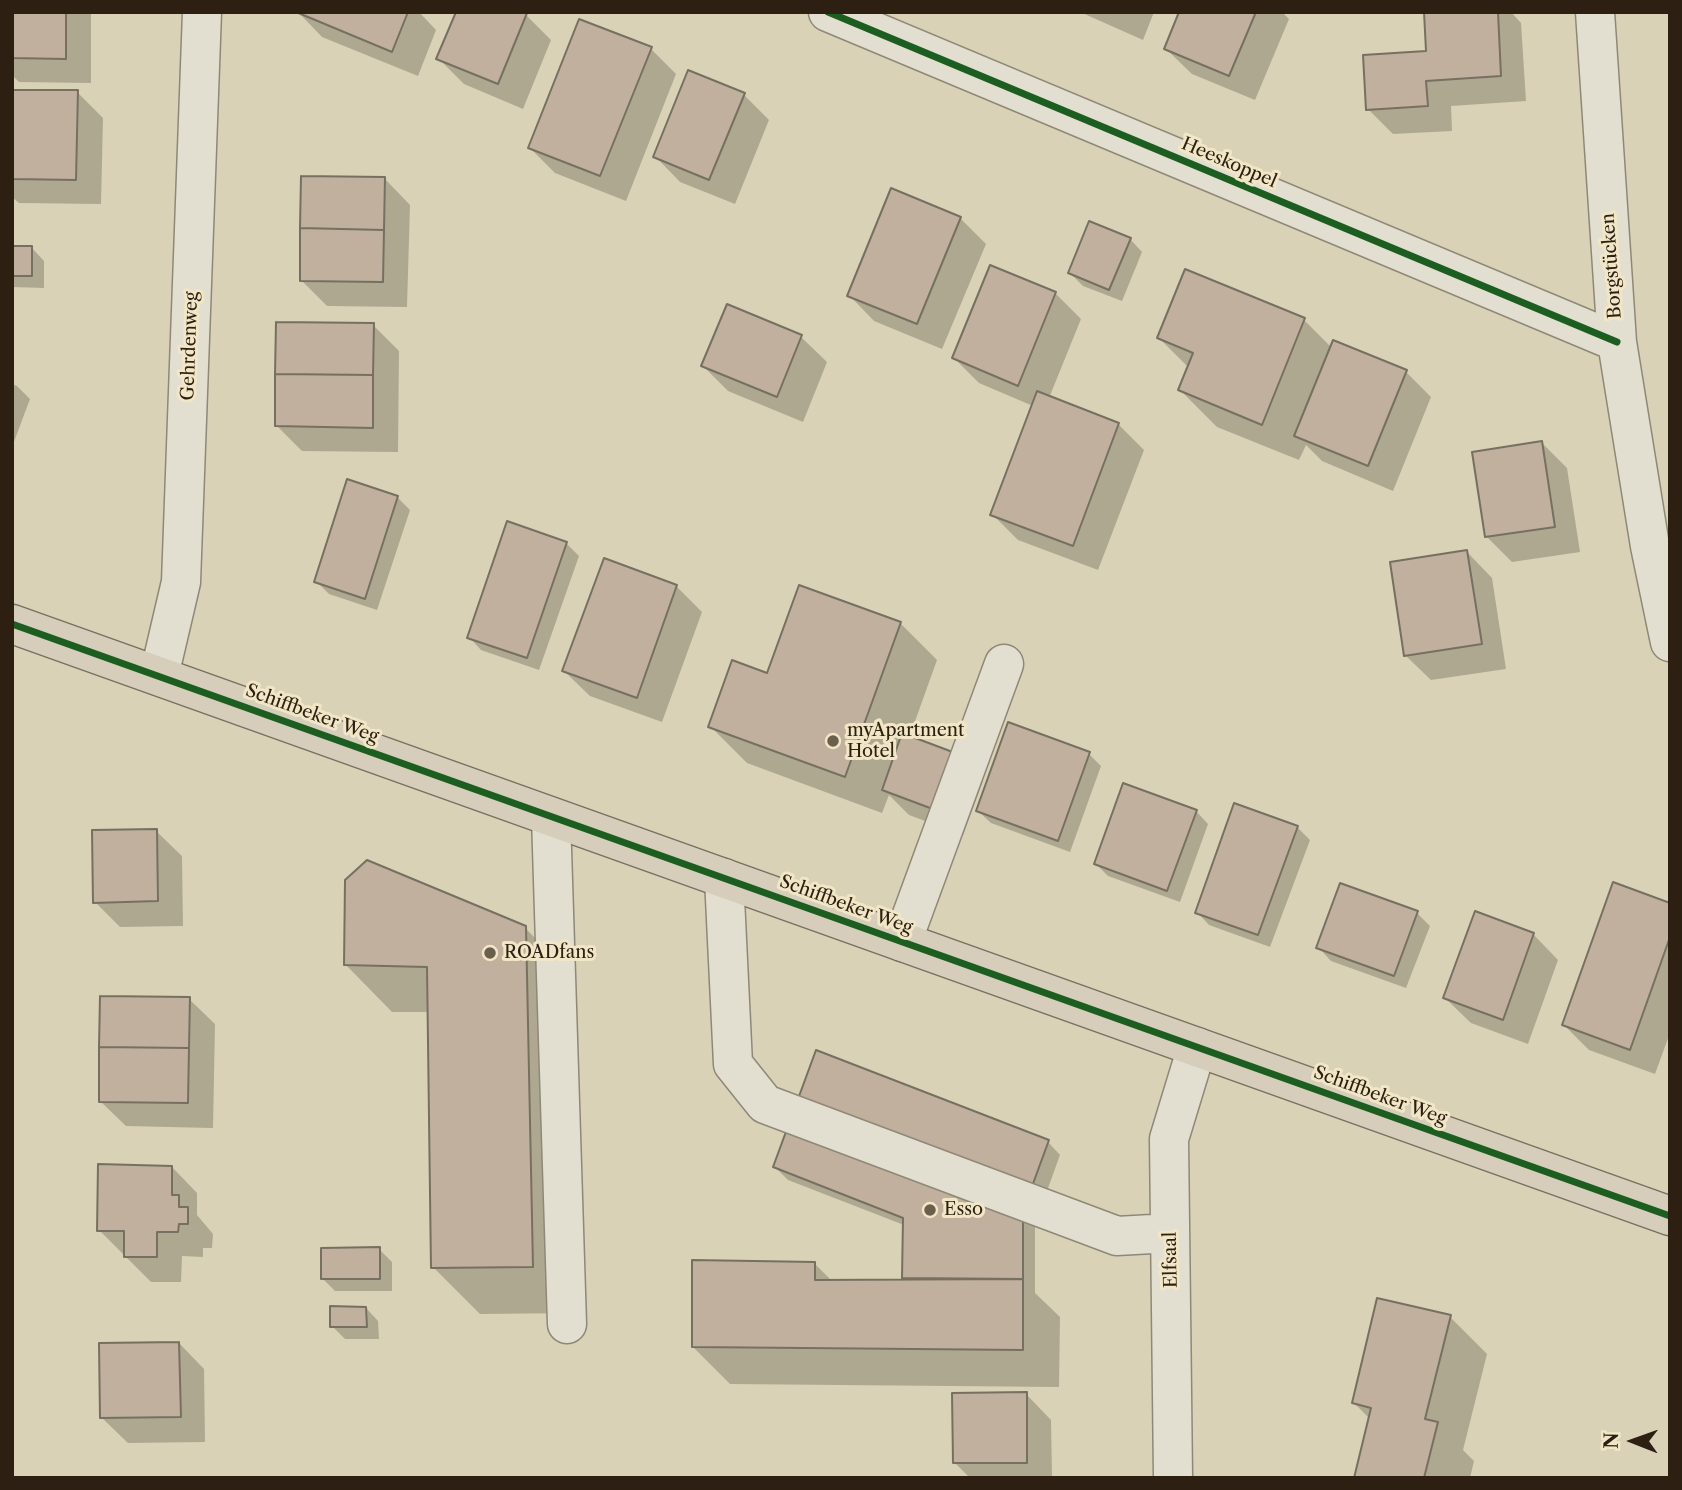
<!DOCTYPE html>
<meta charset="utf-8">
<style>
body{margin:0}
#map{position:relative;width:1682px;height:1490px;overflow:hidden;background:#dad2b6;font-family:"Libre Caslon Text",serif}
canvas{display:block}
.frame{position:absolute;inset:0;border:14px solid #2d2013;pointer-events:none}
.north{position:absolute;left:1598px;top:1406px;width:70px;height:70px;-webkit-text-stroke:5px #f1e7c6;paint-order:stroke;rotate:271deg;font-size:19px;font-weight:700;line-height:28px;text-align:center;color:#2d2013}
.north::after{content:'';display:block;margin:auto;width:24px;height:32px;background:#2d2013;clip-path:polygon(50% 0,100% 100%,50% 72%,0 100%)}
</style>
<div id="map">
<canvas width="1682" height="1490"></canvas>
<div class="frame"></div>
<div class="north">N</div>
</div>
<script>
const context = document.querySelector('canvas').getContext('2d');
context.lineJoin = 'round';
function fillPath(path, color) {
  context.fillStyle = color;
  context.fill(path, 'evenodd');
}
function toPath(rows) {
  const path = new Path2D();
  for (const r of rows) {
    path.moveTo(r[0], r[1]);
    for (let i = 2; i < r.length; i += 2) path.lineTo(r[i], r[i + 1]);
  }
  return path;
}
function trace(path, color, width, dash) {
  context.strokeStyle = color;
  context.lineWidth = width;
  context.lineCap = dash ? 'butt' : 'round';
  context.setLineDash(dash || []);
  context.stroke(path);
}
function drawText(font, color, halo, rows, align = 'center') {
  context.font = font + ' "Libre Caslon Text",serif';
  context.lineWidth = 6;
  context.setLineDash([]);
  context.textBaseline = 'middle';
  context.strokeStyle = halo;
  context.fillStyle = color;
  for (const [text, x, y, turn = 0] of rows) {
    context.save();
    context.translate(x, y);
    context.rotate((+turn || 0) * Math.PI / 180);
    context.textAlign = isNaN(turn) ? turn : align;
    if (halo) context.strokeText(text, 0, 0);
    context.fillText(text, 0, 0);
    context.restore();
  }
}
const shadow = toPath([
 [12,12,91,12,91,83,19,82,12,75],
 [298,12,419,12,436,30,418,76,322,37],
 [458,12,520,12,526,15,551,40,523,109,464,84,439,59],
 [1080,12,1154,12,1143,40],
 [1181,12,1282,12,1289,19,1255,100,1192,74,1166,49],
 [1426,12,1511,12,1521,23,1526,101,1451,106,1452,131,1393,134,1368,109,1428,53],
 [651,49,676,74,626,201,555,173,530,148],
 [12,91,77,92,103,118,101,204,19,203,12,197],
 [744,95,769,120,735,204,680,182,655,156],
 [385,179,410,205,407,307,327,306,301,280],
 [960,218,986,244,942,349,874,321,849,295],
 [1130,239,1142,252,1122,301,1083,286,1070,273],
 [12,248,32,248,44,261,44,288,12,287],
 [991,267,1056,294,1081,319,1049,398,1118,424,1144,450,1098,570,1018,540,992,514,1033,406,979,383,954,358],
 [1304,320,1332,348,1406,372,1431,397,1393,491,1322,461,1306,445,1299,460,1217,427,1180,390,1189,368,1159,338],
 [373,325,399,351,398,452,302,451,276,425],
 [801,337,827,362,803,422,728,391,703,366],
 [12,384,17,386,30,399,12,447],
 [1542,443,1567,468,1580,552,1512,562,1487,537],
 [348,481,398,498,410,510,377,610,329,594,316,581],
 [566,543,579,556,539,670,481,650,469,637],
 [1467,552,1492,578,1506,669,1431,680,1405,655],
 [676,586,702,612,662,722,590,696,564,671],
 [900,623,937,660,909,738,957,756,983,781,963,835,909,815,889,795,882,813,747,763,710,726,768,675],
 [1089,754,1101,766,1070,852,991,823,978,811],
 [1196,811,1208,824,1180,902,1108,876,1096,864],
 [1297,827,1310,840,1270,947,1209,925,1197,912],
 [156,831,182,856,183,926,120,927,95,902],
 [1670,905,1670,1033,1655,1074,1589,1050,1564,1025],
 [1417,913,1430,926,1406,988,1331,961,1319,948],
 [525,928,572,975,579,1313,480,1314,433,1267,429,1012,392,1012,346,965],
 [1533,934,1558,960,1528,1044,1471,1023,1445,998],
 [189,999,215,1024,213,1128,126,1126,100,1101],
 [1048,1142,1060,1155,1035,1224,1035,1293,1060,1317,1059,1387,730,1384,693,1347,815,1264,832,1281,908,1281,904,1277,904,1225,788,1180,775,1167],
 [172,1167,197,1193,197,1215,213,1234,212,1248,203,1248,203,1257,182,1256,181,1282,151,1282,99,1230],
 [379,1249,392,1262,392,1291,335,1291,322,1278],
 [366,1308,378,1321,379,1339,345,1339,332,1326],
 [1450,1317,1487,1354,1463,1450,1474,1461,1470,1478,1356,1478,1370,1419,1354,1403],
 [179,1343,204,1369,205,1442,128,1443,102,1418],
 [1026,1394,1051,1420,1052,1478,970,1478,955,1463]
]);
const building = toPath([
 [12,12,66,12,66,59,12,58,12,12],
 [296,12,408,12,392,52,296,12],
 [456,12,527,13,498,84,436,59,456,12],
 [1179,12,1256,12,1229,76,1164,49,1179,12],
 [1424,12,1498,12,1501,76,1426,81,1428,106,1366,110,1363,55,1426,51,1424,12],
 [579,19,652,47,600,176,528,148,579,19],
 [688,70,745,93,709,180,653,157,688,70],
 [12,90,78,90,76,180,12,179,12,90],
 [301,176,385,177,384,230,300,228,301,176],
 [891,188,961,217,917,324,847,296,891,188],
 [1089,221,1131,238,1109,290,1068,273,1089,221],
 [300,228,384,230,383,282,300,281,300,228],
 [12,246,32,246,32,276,12,276,12,246],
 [990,265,1056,292,1018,386,952,358,990,265],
 [1185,269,1305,318,1262,425,1178,390,1193,353,1157,338,1185,269],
 [727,304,802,335,777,397,701,366,727,304],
 [276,322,374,323,373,375,275,374,276,322],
 [1333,340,1407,370,1368,466,1294,436,1333,340],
 [275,374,373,375,373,428,275,426,275,374],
 [1037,391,1119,423,1073,546,990,515,1037,391],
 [1542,441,1555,527,1485,537,1472,452,1542,441],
 [347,479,398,496,365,599,314,582,347,479],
 [507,521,567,542,527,658,467,638,507,521],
 [1467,550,1482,644,1404,656,1390,562,1467,550],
 [604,558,677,585,637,698,562,671,604,558],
 [799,585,901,622,845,777,708,727,732,660,767,673,799,585],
 [1008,722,1090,752,1058,841,976,811,1008,722],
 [902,733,958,754,938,811,882,790,902,733],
 [1123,783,1197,810,1167,891,1094,864,1123,783],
 [1234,803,1298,826,1258,935,1195,913,1234,803],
 [157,829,158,901,93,903,92,830,157,829],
 [367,860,526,926,533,1267,431,1268,427,967,344,965,345,880,367,860],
 [1613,882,1670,903,1670,937,1630,1050,1562,1025,1613,882],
 [1340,883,1418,911,1394,976,1316,948,1340,883],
 [1475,911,1534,933,1503,1020,1443,998,1475,911],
 [100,996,190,997,189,1048,99,1047,100,996],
 [99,1047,189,1048,188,1103,99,1102,99,1047],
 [816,1050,1049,1140,1023,1211,1023,1279,902,1278,903,1218,773,1167,816,1050],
 [98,1164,172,1166,172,1195,179,1195,179,1207,188,1207,188,1224,179,1224,178,1232,157,1232,157,1257,124,1257,124,1231,97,1231,98,1164],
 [380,1247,380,1279,321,1279,321,1248,380,1247],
 [692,1260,815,1262,815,1280,1023,1279,1023,1350,692,1347,692,1260],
 [1377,1298,1451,1315,1425,1419,1438,1422,1424,1478,1354,1478,1371,1408,1352,1403,1377,1298],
 [330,1306,366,1307,367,1327,330,1327,330,1306],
 [179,1342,181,1417,100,1418,99,1343,179,1342],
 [1027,1392,1027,1463,953,1463,952,1393,1027,1392]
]);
const minor = toPath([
 [828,12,1617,342],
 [1595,12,1617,342,1650,546,1670,642],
 [159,676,181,582,202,12],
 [551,817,567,1324],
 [724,878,733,1064,765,1104,1117,1236,1170,1233],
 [902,942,1004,664],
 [1173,1478,1169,1139,1197,1047]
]);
const major = toPath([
 [12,624,1670,1216]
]);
const cycleway = toPath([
 [828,12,1617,342],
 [12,624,1670,1216]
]);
const markers = [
 [833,741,7,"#6a5e4c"],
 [490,953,7,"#6a5e4c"],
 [930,1210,7,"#6a5e4c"]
];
const streetNames = [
 ["Heeskoppel",1229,163,23],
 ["Borgstücken",1612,266,-94],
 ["Gehrdenweg",190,346,-88],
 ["Schiffbeker Weg",312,714,20],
 ["Schiffbeker Weg",846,905,20],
 ["Schiffbeker Weg",1380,1096,20],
 ["Elfsaal",1171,1260,-91]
];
const poiNames = [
 ["myApartment",847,731],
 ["Hotel",847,752],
 ["ROADfans",504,953],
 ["Esso",944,1210]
];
fillPath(shadow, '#0003');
fillPath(building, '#c1b09e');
trace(building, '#767061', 2);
trace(minor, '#8e8877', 41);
trace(major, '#767061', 41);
trace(minor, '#e2ded0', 38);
trace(major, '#d6cebb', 38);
trace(cycleway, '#1b5e20', 7);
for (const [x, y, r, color] of markers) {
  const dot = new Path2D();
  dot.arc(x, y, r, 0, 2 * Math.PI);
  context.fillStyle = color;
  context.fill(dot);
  trace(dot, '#f1e7c6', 2.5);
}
drawText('18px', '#2d2013', '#f1e7c6', streetNames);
drawText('18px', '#2d2013', '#f1e7c6', poiNames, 'left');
</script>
